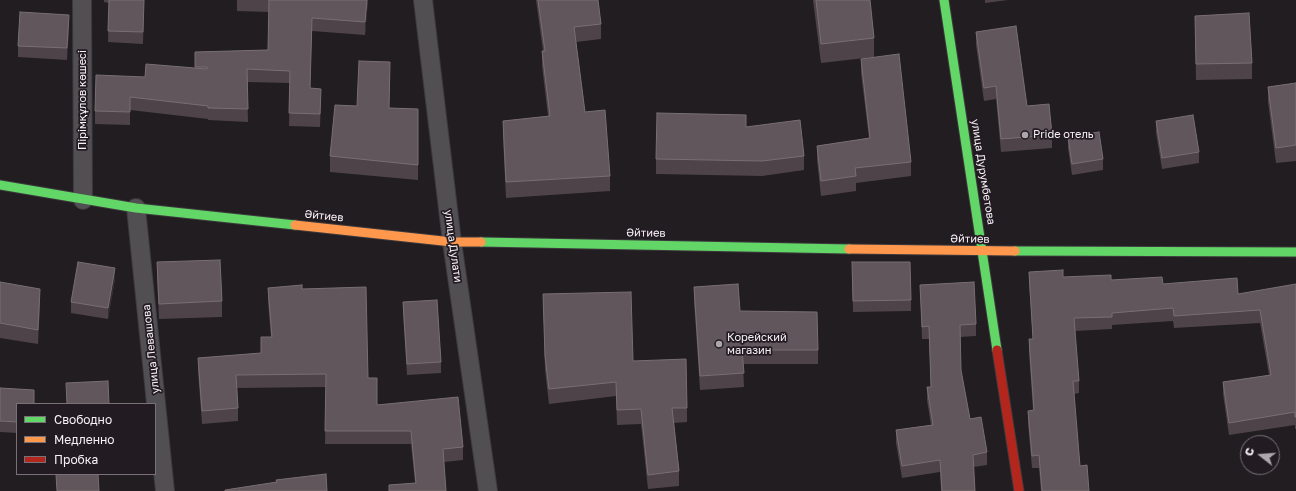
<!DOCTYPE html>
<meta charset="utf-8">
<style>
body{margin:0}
#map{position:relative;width:1296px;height:491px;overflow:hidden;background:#211d21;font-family:"Golos Text",sans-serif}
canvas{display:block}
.legend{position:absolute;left:16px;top:403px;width:140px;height:72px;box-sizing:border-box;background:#231b22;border:1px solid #787177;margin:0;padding:5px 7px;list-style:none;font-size:12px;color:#f8f2f7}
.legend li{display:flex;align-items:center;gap:8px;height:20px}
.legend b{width:20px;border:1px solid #787177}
.north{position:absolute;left:1240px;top:435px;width:40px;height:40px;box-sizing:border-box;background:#231b22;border:1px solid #787177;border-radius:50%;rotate:287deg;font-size:11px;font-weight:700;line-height:16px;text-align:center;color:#f8f2f7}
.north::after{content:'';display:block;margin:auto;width:14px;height:18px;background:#ada7ac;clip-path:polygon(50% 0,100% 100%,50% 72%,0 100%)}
</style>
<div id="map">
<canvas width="1296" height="491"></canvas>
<ul class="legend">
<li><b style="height:5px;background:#63d668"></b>Свободно</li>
<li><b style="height:5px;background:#ff974d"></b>Медленно</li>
<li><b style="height:5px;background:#b3261e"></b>Пробка</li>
</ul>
<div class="north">С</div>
</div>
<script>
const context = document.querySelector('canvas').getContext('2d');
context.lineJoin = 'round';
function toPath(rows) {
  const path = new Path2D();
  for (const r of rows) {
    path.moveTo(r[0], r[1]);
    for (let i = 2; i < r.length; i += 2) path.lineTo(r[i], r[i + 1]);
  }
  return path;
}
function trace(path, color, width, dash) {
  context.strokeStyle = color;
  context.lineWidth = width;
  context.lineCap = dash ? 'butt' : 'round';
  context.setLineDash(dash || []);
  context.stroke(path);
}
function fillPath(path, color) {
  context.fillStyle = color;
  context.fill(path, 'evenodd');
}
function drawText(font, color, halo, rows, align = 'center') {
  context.font = font + ' "Golos Text",sans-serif';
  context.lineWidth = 3.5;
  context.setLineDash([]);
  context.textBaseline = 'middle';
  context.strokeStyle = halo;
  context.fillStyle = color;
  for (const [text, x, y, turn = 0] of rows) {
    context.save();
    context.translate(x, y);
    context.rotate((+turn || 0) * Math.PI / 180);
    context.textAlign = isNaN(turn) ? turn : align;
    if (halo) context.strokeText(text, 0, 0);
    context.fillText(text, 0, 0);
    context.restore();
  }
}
const street = toPath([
 [82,0,83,200],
 [423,0,452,242,488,491],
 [136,208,165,491]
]);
const fast = toPath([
 [944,0,997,350],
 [0,185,136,208,295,225],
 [481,242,849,249],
 [1015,251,1296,252]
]);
const slow = toPath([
 [295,225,452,242,481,242],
 [849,249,1015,251]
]);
const jam = toPath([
 [997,350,1019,491]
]);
const wall = toPath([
 [104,0,144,0,143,44,108,42,109,3,104,2],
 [237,0,368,0,365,35,312,31,310,88,321,101,320,127,289,126,290,83,247,82,248,122,208,120,208,119,130,110,130,125,95,124,95,111,145,77,195,68,195,52,268,50,269,12,237,11],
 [536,0,598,0,601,24,601,39,576,42,585,112,610,176,610,191,506,198,503,137,503,121,548,116,542,66,542,51,543,51],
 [813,0,870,0,874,38,874,57,821,63],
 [985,0,1008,0,985,3],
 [1195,16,1252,63,1252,79,1196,80],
 [69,26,67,60,18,57,18,46],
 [976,32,1027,106,1052,135,1052,148,1001,152,996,99,984,101,976,45],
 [861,59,911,162,911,176,856,183,856,191,821,196,817,160,817,146,869,138,861,73],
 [390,77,389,108,418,109,418,180,330,172,330,156,357,106],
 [1296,83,1296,161,1276,163,1268,102,1268,87],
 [1156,121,1199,152,1199,163,1162,169,1156,133],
 [746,127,804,156,804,170,762,176,656,174,656,159],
 [1068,137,1103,159,1103,170,1072,175,1068,148],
 [157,262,222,301,222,317,159,319,157,278],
 [1029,272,1063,277,1163,284,1238,294,1296,284,1296,429,1295,429,1295,425,1229,435,1223,394,1223,382,1269,375,1260,323,1174,328,1173,321,1112,325,1112,329,1075,331,1079,381,1079,393,1074,394,1080,466,1089,491,1041,491,1039,468,1032,468,1028,423,1028,411,1033,410,1029,352,1029,339,1033,339,1029,284],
 [852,273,911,300,911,311,853,312],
 [115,279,108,319,71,313,71,302],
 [0,282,40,303,38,344,0,338],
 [920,285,976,324,976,336,960,337,961,370,970,419,987,452,987,465,974,467,975,491,941,491,940,472,902,478,896,443,896,430,931,425,927,400,927,387,931,387,929,339,922,339],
 [694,287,740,311,818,350,818,364,743,364,744,387,700,390,694,301],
 [268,288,302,289,368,378,377,405,463,447,463,460,444,462,446,491,389,491,389,485,415,483,411,444,325,444,326,387,237,388,238,408,238,421,202,424,198,371,198,358,261,353,271,337,268,301],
 [543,294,633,361,687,408,687,422,674,423,679,471,679,486,648,489,641,424,617,425,616,396,549,404,545,370],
 [403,302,441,362,441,373,407,375,403,313],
 [0,388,17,404,17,433,0,432]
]);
const shadedWall = toPath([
 [144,0,144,8,143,44,143,32],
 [367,0,368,0,365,35,365,22],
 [69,15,69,26,67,60,67,48],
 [312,18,312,31,310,101,310,88],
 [321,89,321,101,320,127,320,114],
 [115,268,115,279,108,319,108,308],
 [40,289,40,303,38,344,38,330]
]);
const building = toPath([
 [109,0,144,0,143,32,108,31,109,0],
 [269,0,367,0,365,22,312,18,310,88,321,89,320,114,289,113,290,71,247,69,248,109,208,108,208,106,130,97,130,112,95,111,96,75,145,77,146,64,207,69,207,67,195,67,195,52,268,50,269,0],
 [538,0,598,0,601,24,574,27,585,112,605,110,610,176,506,182,503,121,550,116,542,51,545,51,538,0],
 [816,0,870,0,874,38,821,44,816,0],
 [20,12,69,15,67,48,18,46,20,12],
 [1249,13,1252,63,1196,64,1195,16,1249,13],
 [1016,26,1027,106,1049,104,1052,135,1001,139,996,86,984,88,976,32,1016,26],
 [899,54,911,162,855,168,856,176,821,181,817,146,870,138,861,59,899,54],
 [359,61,390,62,389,108,418,109,418,165,330,156,335,105,357,106,359,61],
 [1296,83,1296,145,1276,148,1268,87,1296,83],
 [657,113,746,115,746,127,800,120,804,156,762,161,656,159,657,113],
 [1193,115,1199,152,1162,158,1156,121,1193,115],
 [1099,132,1103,159,1072,164,1068,137,1099,132],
 [220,260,222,301,159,304,157,262,220,260],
 [78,262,115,268,108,308,71,302,78,262],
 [852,262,910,262,911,300,853,301,852,262],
 [1063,270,1063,277,1111,275,1111,280,1162,277,1163,284,1237,278,1238,294,1296,284,1296,417,1295,417,1295,412,1229,423,1223,382,1271,375,1260,310,1174,316,1173,308,1112,313,1112,317,1074,318,1079,381,1073,381,1080,466,1087,465,1089,491,1042,491,1039,455,1032,456,1028,411,1034,410,1029,339,1033,339,1029,272,1063,270],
 [0,282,40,289,38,330,0,323,0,282],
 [974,282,976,324,960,325,961,370,970,419,981,417,987,452,973,455,975,491,942,491,940,460,902,466,896,430,933,425,927,387,931,387,929,326,922,327,920,285,974,282],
 [738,284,740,311,817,312,818,350,742,350,744,373,700,376,694,287,738,284],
 [302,285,302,289,366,287,368,378,377,378,377,405,458,397,463,447,443,449,446,491,389,491,389,485,416,483,411,431,325,431,326,374,236,375,238,408,202,411,198,358,261,353,261,337,272,337,268,288,302,285],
 [631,292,633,361,686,359,687,408,672,408,679,471,648,475,641,409,617,410,616,382,549,389,545,356,543,294,631,292],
 [437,300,441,362,407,364,403,302,437,300],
 [108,381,109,404,67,404,66,383,108,381],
 [0,388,34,390,34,404,17,404,17,422,0,421,0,388],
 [56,474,98,474,99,491,57,491,56,474],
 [326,474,327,491,225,491,225,490,277,482,276,480,326,474]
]);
const markers = [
 [1025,135,4,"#ada7ac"],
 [719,344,4,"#ada7ac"]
];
const streetNames = [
 ["Пірімқұлов көшесі",83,100,-90],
 ["улица Дурумбетова",983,172,81],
 ["Әйтиев",324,216,6],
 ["Әйтиев",646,233,1],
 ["Әйтиев",970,239,1],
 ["улица Дулати",453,246,82],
 ["улица Левашова",151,349,-96]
];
const poiNames = [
 ["Pride отель",1033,135],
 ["Корейский",727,338],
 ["магазин",727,351]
];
trace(street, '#3d3a3d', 20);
trace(fast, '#3d3a3d', 11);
trace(slow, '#3d3a3d', 11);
trace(jam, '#3d3a3d', 11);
trace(street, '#524f52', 18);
trace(fast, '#63d668', 9);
trace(slow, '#ff974d', 9);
trace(jam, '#b3261e', 9);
fillPath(wall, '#4e4348');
fillPath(shadedWall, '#342c31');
fillPath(building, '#60565b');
trace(building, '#786e73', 1);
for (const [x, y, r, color] of markers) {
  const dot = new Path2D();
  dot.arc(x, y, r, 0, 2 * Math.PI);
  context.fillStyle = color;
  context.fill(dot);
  trace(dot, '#231b22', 1.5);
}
drawText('11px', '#f8f2f7', '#231b22', streetNames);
drawText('11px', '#f8f2f7', '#231b22', poiNames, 'left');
</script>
